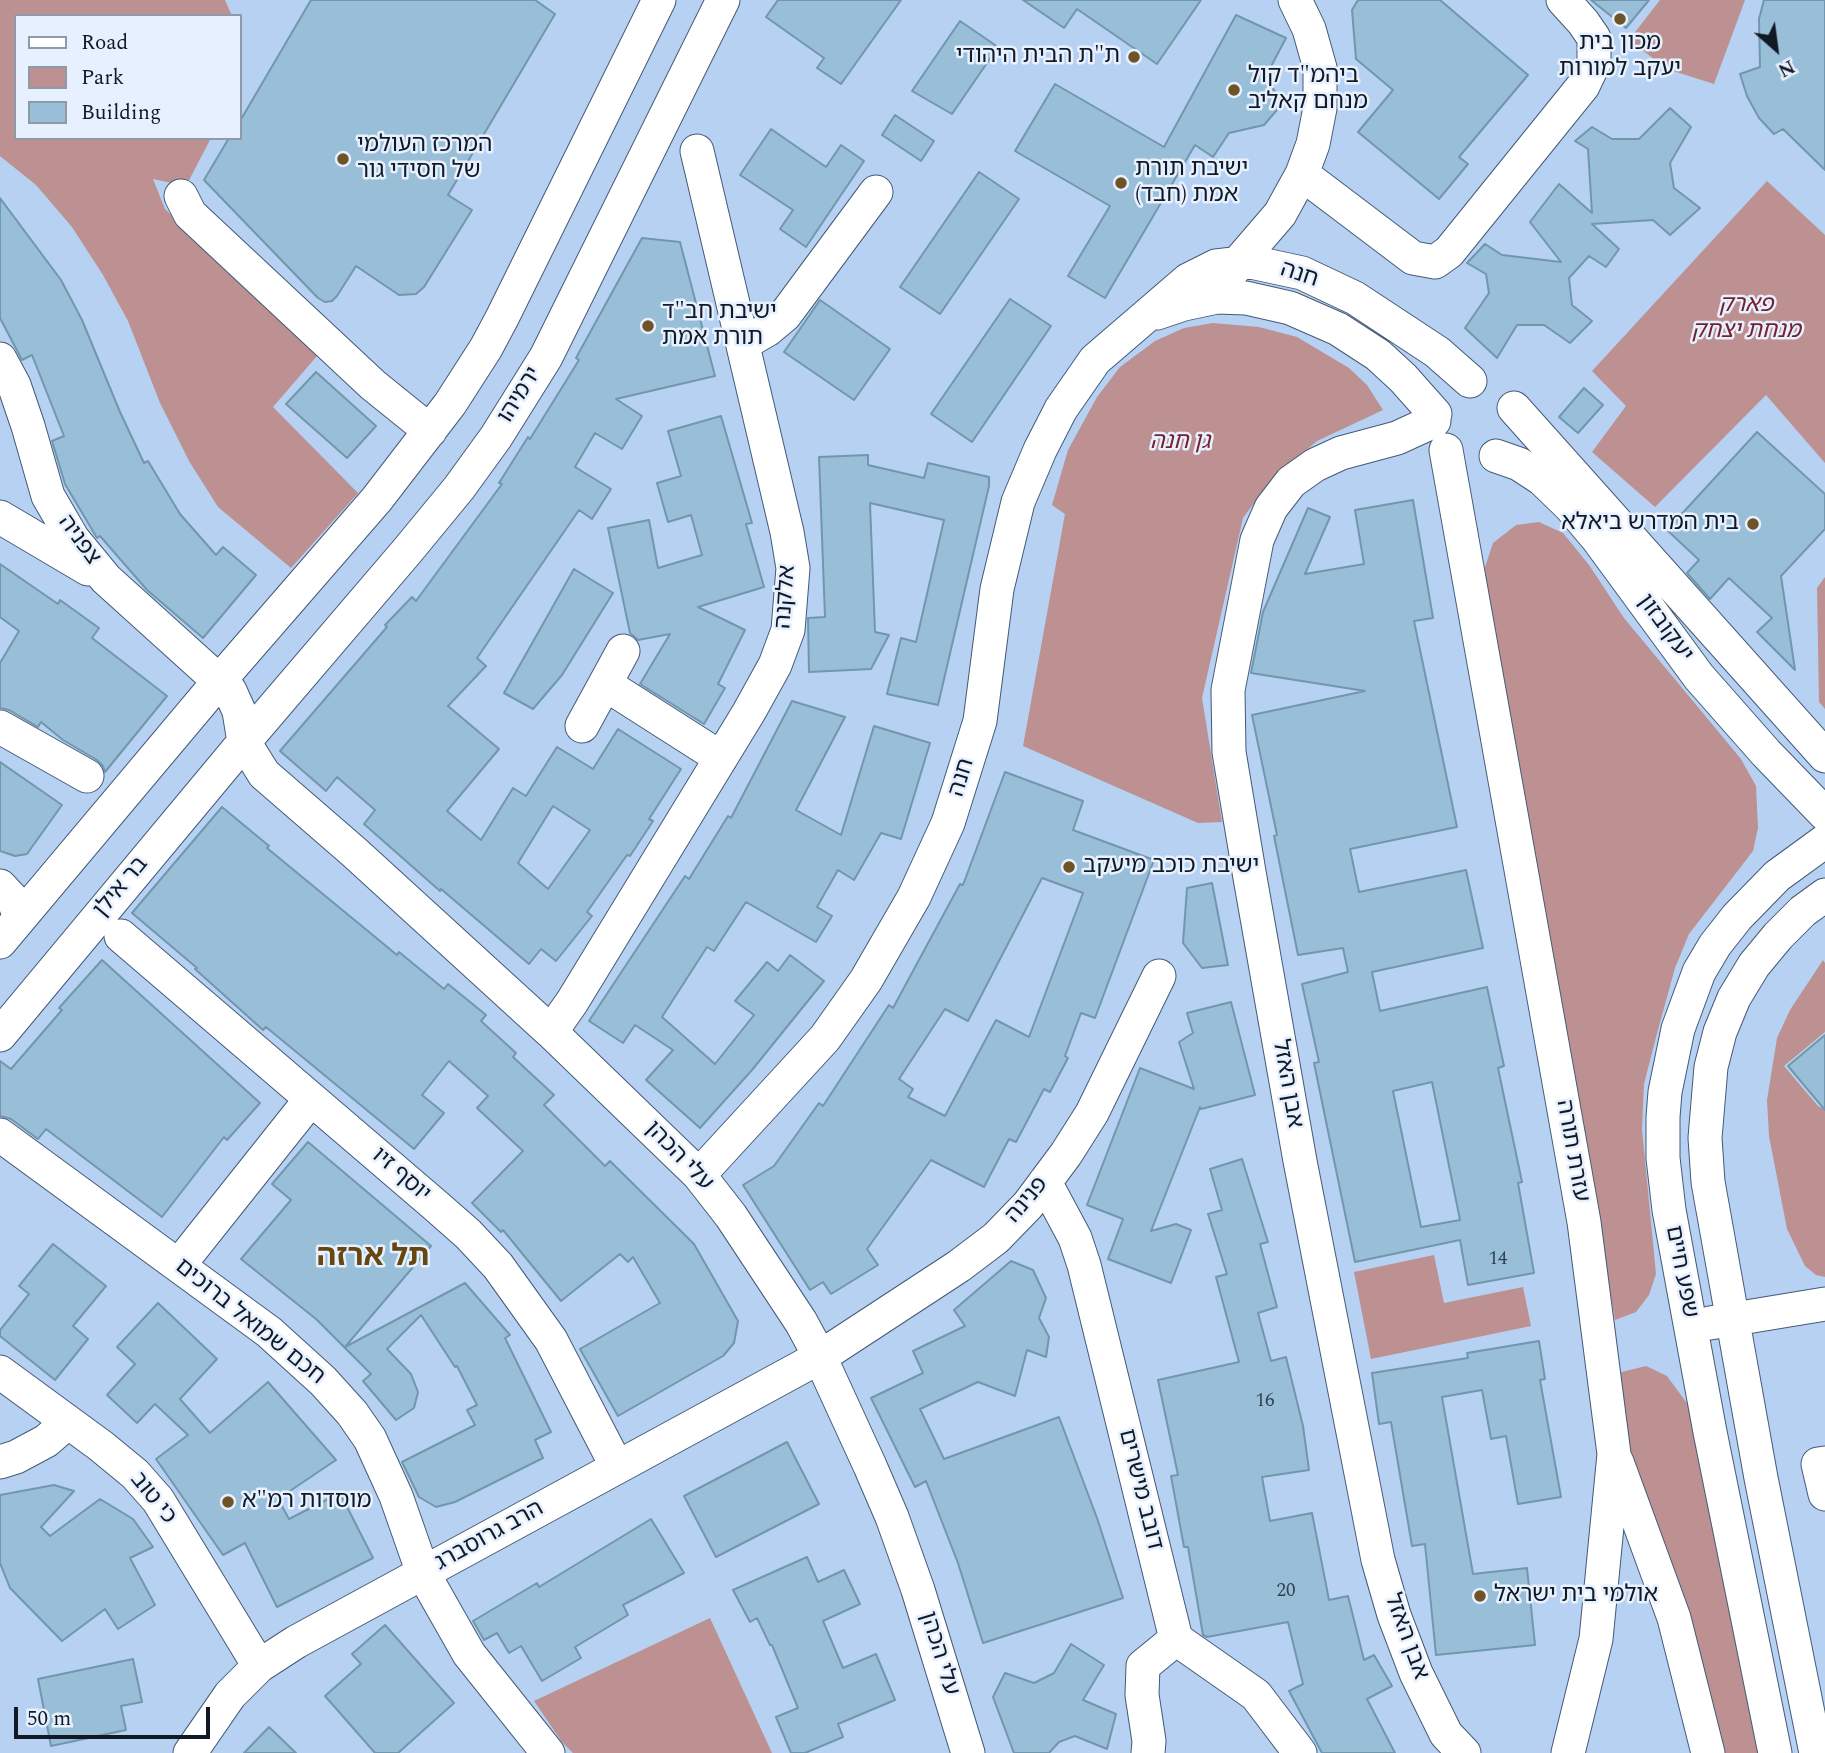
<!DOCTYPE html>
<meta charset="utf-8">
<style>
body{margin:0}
#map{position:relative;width:1825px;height:1753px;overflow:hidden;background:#b7d1f2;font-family:Spectral,serif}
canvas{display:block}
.legend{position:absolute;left:14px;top:14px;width:228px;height:126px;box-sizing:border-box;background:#e6f0fe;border:2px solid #909aa7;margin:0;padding:9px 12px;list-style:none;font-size:21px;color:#101925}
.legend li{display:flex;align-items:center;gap:14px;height:35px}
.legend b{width:35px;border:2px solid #909aa7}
.north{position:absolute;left:1741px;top:14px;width:70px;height:70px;-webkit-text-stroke:5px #e6f0fe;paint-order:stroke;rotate:152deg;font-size:19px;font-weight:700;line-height:28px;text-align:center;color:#101925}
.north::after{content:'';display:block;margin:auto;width:24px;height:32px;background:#101925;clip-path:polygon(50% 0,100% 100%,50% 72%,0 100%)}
.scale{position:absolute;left:14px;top:1707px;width:196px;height:32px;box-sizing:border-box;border:4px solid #101925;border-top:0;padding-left:9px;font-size:21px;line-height:24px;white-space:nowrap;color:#101925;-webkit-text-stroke:5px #e6f0fe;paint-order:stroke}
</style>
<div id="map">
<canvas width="1825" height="1753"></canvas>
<ul class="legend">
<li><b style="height:9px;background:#fff"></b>Road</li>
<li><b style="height:19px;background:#bd9092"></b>Park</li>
<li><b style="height:19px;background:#98bfd7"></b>Building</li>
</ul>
<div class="north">N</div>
<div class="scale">50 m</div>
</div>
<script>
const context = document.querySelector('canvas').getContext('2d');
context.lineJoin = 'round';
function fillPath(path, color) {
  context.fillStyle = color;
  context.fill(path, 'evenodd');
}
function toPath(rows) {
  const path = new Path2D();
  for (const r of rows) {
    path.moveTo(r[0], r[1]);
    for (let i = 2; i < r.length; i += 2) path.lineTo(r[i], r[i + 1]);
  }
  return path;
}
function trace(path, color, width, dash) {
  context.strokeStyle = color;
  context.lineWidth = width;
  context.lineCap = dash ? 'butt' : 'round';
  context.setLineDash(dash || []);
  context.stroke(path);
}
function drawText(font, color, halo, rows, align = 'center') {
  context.font = font + ' Spectral,"Noto Sans Hebrew",serif';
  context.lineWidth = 5;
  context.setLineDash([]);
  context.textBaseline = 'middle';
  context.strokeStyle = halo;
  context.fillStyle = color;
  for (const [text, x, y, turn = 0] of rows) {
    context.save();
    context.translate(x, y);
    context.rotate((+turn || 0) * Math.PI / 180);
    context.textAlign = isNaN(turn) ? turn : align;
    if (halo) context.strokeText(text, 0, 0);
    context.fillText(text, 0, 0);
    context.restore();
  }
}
const green = toPath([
 [0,0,225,0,232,16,16,16,16,138,211,138,186,186,153,179,165,209,317,356,273,407,358,493,291,568,218,507,189,461,160,403,128,321,103,275,72,227,36,185,0,156],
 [1660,0,1745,0,1714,84,1667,69,1629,40],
 [1767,181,1825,235,1825,463,1766,395,1655,507,1592,452,1626,406,1592,371],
 [1213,323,1259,327,1297,337,1349,368,1367,385,1383,410,1317,441,1272,479,1243,518,1202,698,1222,822,1198,823,1023,746,1065,514,1052,505,1068,450,1097,397,1120,367,1155,341,1184,328],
 [1539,522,1563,533,1589,565,1624,618,1741,759,1756,786,1758,828,1753,851,1689,934,1675,968,1656,1037,1644,1084,1642,1129,1656,1274,1649,1295,1636,1312,1615,1320,1484,570,1493,543,1516,525],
 [1825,577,1825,709,1819,702,1817,588],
 [1823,960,1825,963,1825,1032,1784,1066,1818,1106,1825,1110,1825,1277,1816,1275,1805,1266,1787,1229,1769,1136,1767,1100,1777,1038,1790,1010],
 [1434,1255,1444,1303,1523,1287,1531,1326,1371,1359,1354,1272],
 [1646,1366,1667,1376,1692,1410,1765,1753,1719,1753,1634,1505,1618,1373],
 [710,1618,772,1753,573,1753,562,1742,534,1701]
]);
const building = toPath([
 [311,0,535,0,555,14,448,195,472,210,424,287,416,294,399,295,356,266,337,296,332,301,325,302,318,298,204,180,229,138,240,138,240,121,311,0],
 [778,0,901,0,841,84,817,68,824,58,766,17,778,0],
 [1023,0,1201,0,1157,64,1077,9,1064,28,1023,0],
 [1358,0,1440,0,1528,75,1459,157,1468,164,1439,199,1358,132,1393,90,1356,59,1352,10,1358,0],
 [1591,0,1649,0,1626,28,1591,0],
 [1764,0,1825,0,1825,170,1783,129,1774,134,1759,118,1747,96,1740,74,1760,67,1759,19,1764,0],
 [1236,15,1286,38,1266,76,1282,104,1264,125,1229,133,1213,157,1195,145,1105,298,1068,276,1110,206,1015,151,1055,84,1164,147,1236,15],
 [960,21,998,47,952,114,912,91,960,21],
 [1670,108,1691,127,1670,163,1674,188,1700,208,1670,235,1653,220,1592,224,1619,249,1606,267,1589,256,1569,278,1572,305,1592,321,1570,343,1544,325,1517,325,1497,358,1465,328,1489,293,1486,274,1467,263,1485,244,1502,255,1561,262,1530,222,1559,184,1592,213,1588,149,1575,141,1592,127,1612,139,1639,139,1670,108],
 [895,115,934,141,921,161,882,135,895,115],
 [771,129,826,167,841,145,864,161,806,247,780,229,793,210,740,175,771,129],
 [979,172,1019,199,940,314,900,287,979,172],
 [0,198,61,280,82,320,120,412,144,463,148,461,180,514,216,555,223,547,256,575,203,638,147,590,100,536,97,538,65,484,52,441,64,436,32,355,22,360,0,318,0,198],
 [642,238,680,242,715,376,616,399,642,416,622,449,595,433,575,467,611,489,592,519,579,510,477,658,486,666,448,706,499,749,447,811,481,840,513,788,526,796,557,747,593,769,618,729,681,769,649,819,653,821,630,856,627,855,587,912,592,916,556,961,541,949,529,964,441,889,440,891,364,824,375,810,337,777,326,791,280,751,387,627,385,625,412,597,416,601,502,484,499,483,528,437,530,439,579,360,576,358,642,238],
 [553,806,590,830,548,889,518,863,553,806],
 [1010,299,1051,326,972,442,931,414,1010,299],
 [820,300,890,349,854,400,784,352,820,300],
 [316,372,376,426,347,458,286,404,316,372],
 [1584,388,1603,405,1578,433,1559,417,1584,388],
 [721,416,752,523,746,524,764,587,698,607,745,630,718,684,725,688,704,724,640,684,670,634,638,640,630,633,608,528,649,520,658,568,702,555,691,515,668,522,657,483,681,476,668,431,721,416],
 [1757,432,1825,494,1825,529,1781,576,1795,670,1757,632,1772,618,1729,578,1710,599,1687,573,1699,560,1667,530,1757,432],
 [868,455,868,465,924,478,928,463,989,477,989,486,938,705,887,694,901,638,916,642,944,520,870,503,875,632,889,635,871,669,809,672,808,618,825,617,819,457,868,455],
 [1413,500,1433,618,1414,621,1457,827,1350,849,1359,892,1466,870,1483,948,1372,972,1380,1011,1487,987,1504,1066,1498,1068,1522,1182,1518,1183,1534,1273,1468,1285,1460,1240,1355,1262,1314,1063,1319,1062,1302,984,1348,972,1343,948,1298,955,1274,836,1277,835,1252,715,1365,691,1251,673,1263,612,1308,508,1330,517,1305,574,1364,564,1355,510,1413,500],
 [1432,1082,1460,1220,1421,1227,1393,1091,1432,1082],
 [0,564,58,604,60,600,99,628,92,638,167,696,105,772,103,766,97,760,63,740,41,722,38,727,9,710,0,708,0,663,19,631,0,617,0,564],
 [574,569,613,593,562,675,533,709,504,693,574,569],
 [792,701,845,717,796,810,841,835,874,726,930,743,901,839,881,833,854,880,838,870,817,907,832,916,816,942,746,902,714,951,707,947,662,1017,715,1064,754,1015,735,1001,767,962,778,971,790,955,824,981,752,1070,700,1128,646,1080,673,1050,635,1025,623,1043,589,1021,685,876,689,879,728,816,731,818,792,701],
 [0,762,62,805,27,854,15,856,0,851,0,762],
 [1005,772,1083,801,1073,830,1154,860,1095,1018,1081,1013,1065,1056,1068,1058,1050,1092,1044,1089,1016,1142,1009,1139,984,1187,931,1160,867,1249,878,1265,831,1294,823,1282,810,1290,743,1185,774,1166,819,1103,823,1106,889,1005,893,1008,960,884,963,885,1005,772],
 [1042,878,1083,893,1029,1037,996,1020,945,1116,908,1097,913,1089,899,1079,945,1009,968,1021,1042,878],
 [222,807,269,846,267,848,397,955,399,952,444,989,448,984,486,1015,481,1021,516,1053,513,1057,554,1095,544,1105,605,1166,610,1161,694,1244,738,1321,734,1343,723,1356,618,1416,580,1349,660,1303,633,1257,628,1262,620,1254,561,1301,503,1230,501,1232,472,1203,523,1151,477,1108,488,1096,449,1061,422,1095,444,1113,414,1149,266,1027,263,1030,195,969,197,968,132,913,222,807],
 [1212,883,1228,965,1202,968,1183,943,1187,888,1212,883],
 [102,960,260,1103,227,1140,224,1137,162,1217,46,1129,38,1139,11,1119,0,1116,0,1061,11,1069,62,1010,59,1008,102,960],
 [1231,1002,1255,1095,1201,1109,1200,1107,1151,1231,1176,1224,1191,1230,1171,1283,1108,1259,1123,1219,1087,1205,1140,1068,1194,1089,1179,1042,1193,1033,1187,1013,1231,1002],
 [1825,1035,1825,1110,1788,1066,1825,1035],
 [308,1142,431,1246,345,1347,465,1283,510,1335,505,1338,551,1432,535,1440,543,1458,455,1502,436,1507,419,1497,402,1462,475,1425,467,1410,477,1405,457,1366,455,1367,421,1315,387,1349,411,1374,418,1392,414,1408,396,1420,363,1381,371,1374,316,1319,241,1259,291,1200,272,1184,308,1142],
 [1242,1159,1268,1242,1260,1244,1277,1307,1258,1313,1271,1361,1286,1357,1303,1426,1309,1470,1262,1477,1270,1521,1312,1513,1329,1600,1348,1596,1364,1660,1374,1655,1392,1686,1367,1699,1395,1753,1322,1753,1289,1691,1303,1684,1288,1622,1207,1637,1203,1635,1188,1547,1184,1547,1171,1476,1178,1475,1158,1380,1239,1362,1216,1277,1227,1274,1208,1214,1222,1210,1210,1169,1242,1159],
 [53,1244,106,1286,73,1326,88,1339,55,1380,0,1336,0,1330,29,1294,19,1286,53,1244],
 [1011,1261,1033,1270,1046,1298,1039,1318,1049,1337,1046,1357,1027,1350,1015,1396,978,1382,920,1409,944,1459,1059,1417,1097,1518,1123,1598,983,1643,958,1563,926,1481,915,1487,871,1398,923,1373,913,1351,965,1326,954,1310,1011,1261],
 [158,1303,217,1359,180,1399,210,1433,268,1382,336,1460,278,1499,289,1519,340,1493,373,1558,277,1607,245,1543,223,1555,156,1459,188,1435,155,1404,137,1423,107,1395,135,1364,117,1347,158,1303],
 [1539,1341,1545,1379,1540,1380,1561,1497,1518,1504,1506,1436,1491,1439,1482,1390,1442,1397,1473,1574,1527,1568,1535,1645,1436,1655,1425,1544,1412,1546,1391,1422,1379,1424,1372,1373,1468,1358,1467,1353,1539,1341],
 [787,1442,819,1504,716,1557,684,1496,787,1442],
 [54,1485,74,1491,41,1527,50,1536,100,1499,133,1519,153,1547,130,1558,155,1605,118,1629,105,1609,62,1641,10,1588,0,1563,0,1495,54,1485],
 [651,1519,684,1573,623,1605,628,1615,575,1647,581,1658,542,1681,521,1646,509,1653,497,1633,484,1640,473,1621,537,1583,539,1587,651,1519],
 [807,1557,818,1582,844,1570,860,1604,823,1621,843,1668,876,1654,895,1700,838,1724,843,1737,805,1753,791,1753,776,1717,798,1708,772,1645,770,1645,757,1618,750,1622,733,1590,807,1557],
 [385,1625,454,1703,398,1753,375,1753,325,1696,361,1664,352,1654,385,1625],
 [1071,1644,1104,1665,1083,1700,1116,1714,1107,1749,1075,1736,1059,1742,1049,1753,1014,1753,993,1697,1005,1673,1034,1683,1054,1673,1071,1644],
 [133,1659,142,1702,121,1706,126,1730,51,1746,38,1679,133,1659],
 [269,1727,296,1753,244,1753,269,1727]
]);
const minor = toPath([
 [1302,174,1413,258,1435,262,1449,252,1583,86,1594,63,1594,38,1583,22,1563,0],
 [181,196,190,214,373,385,430,431],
 [1230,275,1237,264,1280,214,1302,174,1313,144,1320,108,1320,68,1309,29,1295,0],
 [1157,313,1184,304,1217,297,1246,298,1290,308,1338,329,1378,355,1403,378,1435,414],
 [743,344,767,330,785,315,876,192],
 [0,359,14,385,28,426,48,496,73,539,106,579,230,691,239,711,244,742,264,774,354,852,551,1032,699,1175,731,1216,801,1322,820,1357,870,1466,892,1517,918,1590,968,1753],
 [1514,408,1825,756],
 [1434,421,1397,438,1341,453,1315,465,1291,482,1271,508,1257,540,1228,690,1229,752,1249,872,1300,1161,1378,1560,1394,1615,1416,1673,1446,1734,1464,1753],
 [1446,450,1584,1222,1614,1454,1596,1639,1568,1753],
 [1496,456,1519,464,1542,479,1570,506,1597,538,1699,677,1766,753,1825,814],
 [0,517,88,569],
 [605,684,721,758],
 [582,726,623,651],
 [0,727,87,776],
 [0,886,14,901,20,918],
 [121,936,435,1205,468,1234,498,1266,551,1340,617,1467],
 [0,942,220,680,377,499,450,404,486,348,502,318,659,0],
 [551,1032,572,1002,749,712,775,665,788,630,793,568,787,532,697,151],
 [0,1035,244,742,408,550,459,488,496,437,546,357,723,0],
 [0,1135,269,1332,323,1381,352,1413,370,1439,396,1496,423,1573,469,1654,548,1753],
 [699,1175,825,1038,866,980,914,897,948,823,980,721,997,589,1018,502,1040,450,1061,409,1095,360,1188,280,1216,266,1251,262,1302,273,1355,298,1437,352,1470,381],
 [1045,1182,1075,1238,1084,1265,1176,1639,1256,1695,1300,1753],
 [179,1265,311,1099],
 [1710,1323,1825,1304],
 [0,1372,101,1446,135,1474,158,1500,259,1666],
 [0,1462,16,1457,46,1441,68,1422],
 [1617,1462,1674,1618,1708,1753],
 [1825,1463,1818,1464,1825,1494],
 [190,1753,230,1695,259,1666,296,1642,820,1357,959,1266,996,1238,1028,1205,1066,1154,1092,1113,1159,976],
 [1148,1753,1149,1741,1142,1695,1143,1666,1176,1639],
 [1775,1753,1710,1432,1669,1210,1663,1158,1663,1117,1665,1092,1678,1029,1699,972,1715,945,1737,917,1777,876,1825,841],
 [1816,1753,1761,1478,1708,1182,1705,1138,1711,1067,1720,1032,1734,998,1754,965,1778,936,1803,911,1825,895]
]);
const markers = [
 [1620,19,7,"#6f5225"],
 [1134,57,7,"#6f5225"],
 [1234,90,7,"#6f5225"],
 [343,159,7,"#6f5225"],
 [1121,183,7,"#6f5225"],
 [648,326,7,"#6f5225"],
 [1753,524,7,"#6f5225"],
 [1069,867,7,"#6f5225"],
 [228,1502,7,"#6f5225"],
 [1480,1596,7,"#6f5225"]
];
const numberNames = [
 ["14",1498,1260],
 ["16",1265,1402],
 ["20",1286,1592]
];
const poiNames = [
 ["מכון בית",1620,44,"center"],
 ["יעקב למורות",1620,70,"center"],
 ["ת\"ת הבית היהודי",1120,57,"right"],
 ["ביהמ\"ד קול",1248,77],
 ["מנחם קאליב",1248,103],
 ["המרכז העולמי",357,146],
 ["של חסידי גור",357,172],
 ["ישיבת תורת",1135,170],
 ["אמת (חבד)",1135,196],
 ["ישיבת חב\"ד",662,313],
 ["תורת אמת",662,339],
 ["בית המדרש ביאלא",1739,524,"right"],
 ["ישיבת כוכב מיעקב",1083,867],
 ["מוסדות רמ\"א",242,1502],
 ["אולמי בית ישראל",1494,1596]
];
const streetNames = [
 ["חנה",1299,276,18],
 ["ירמיהו",521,396,-58],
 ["צפניה",78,541,54],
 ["אלקנה",787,597,-86],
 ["יעקובזון",1664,629,54],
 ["חנה",963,778,-73],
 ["בר אילן",122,888,-50],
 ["אבן האזל",1286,1084,80],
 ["עזרת תורה",1571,1151,80],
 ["עלי הכהן",678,1157,46],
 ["יוסף זיו",400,1176,41],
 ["פנינה",1028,1201,-50],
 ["שפע חיים",1680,1272,79],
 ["חכם שמואל ברוכים",249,1323,39],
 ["דובב מישרים",1139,1490,76],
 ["כי טוב",152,1499,51],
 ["הרב גרוסברג",490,1537,-29],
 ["אבן האזל",1405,1637,70],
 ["עלי הכהן",938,1654,73]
];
const parkNames = [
 ["פארק",1746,306],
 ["מנחת יצחק",1746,332],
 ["גן חנה",1180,443]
];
const districtNames = [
 ["תל ארזה",373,1259]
];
fillPath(green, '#bd9092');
fillPath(building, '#98bfd7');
trace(building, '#7197ae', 2);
trace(minor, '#445a77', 35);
trace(minor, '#fff', 33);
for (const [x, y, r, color] of markers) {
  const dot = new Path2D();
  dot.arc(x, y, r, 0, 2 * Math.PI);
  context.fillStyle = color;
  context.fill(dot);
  trace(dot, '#e6f0fe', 2.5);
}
drawText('19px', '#324252', null, numberNames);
drawText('23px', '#101925', '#e6f0fe', poiNames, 'left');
drawText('23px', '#101925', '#e6f0fe', streetNames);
drawText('italic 23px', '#76202d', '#e6f0fe', parkNames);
drawText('bold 30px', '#674711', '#e6f0fe', districtNames);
</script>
